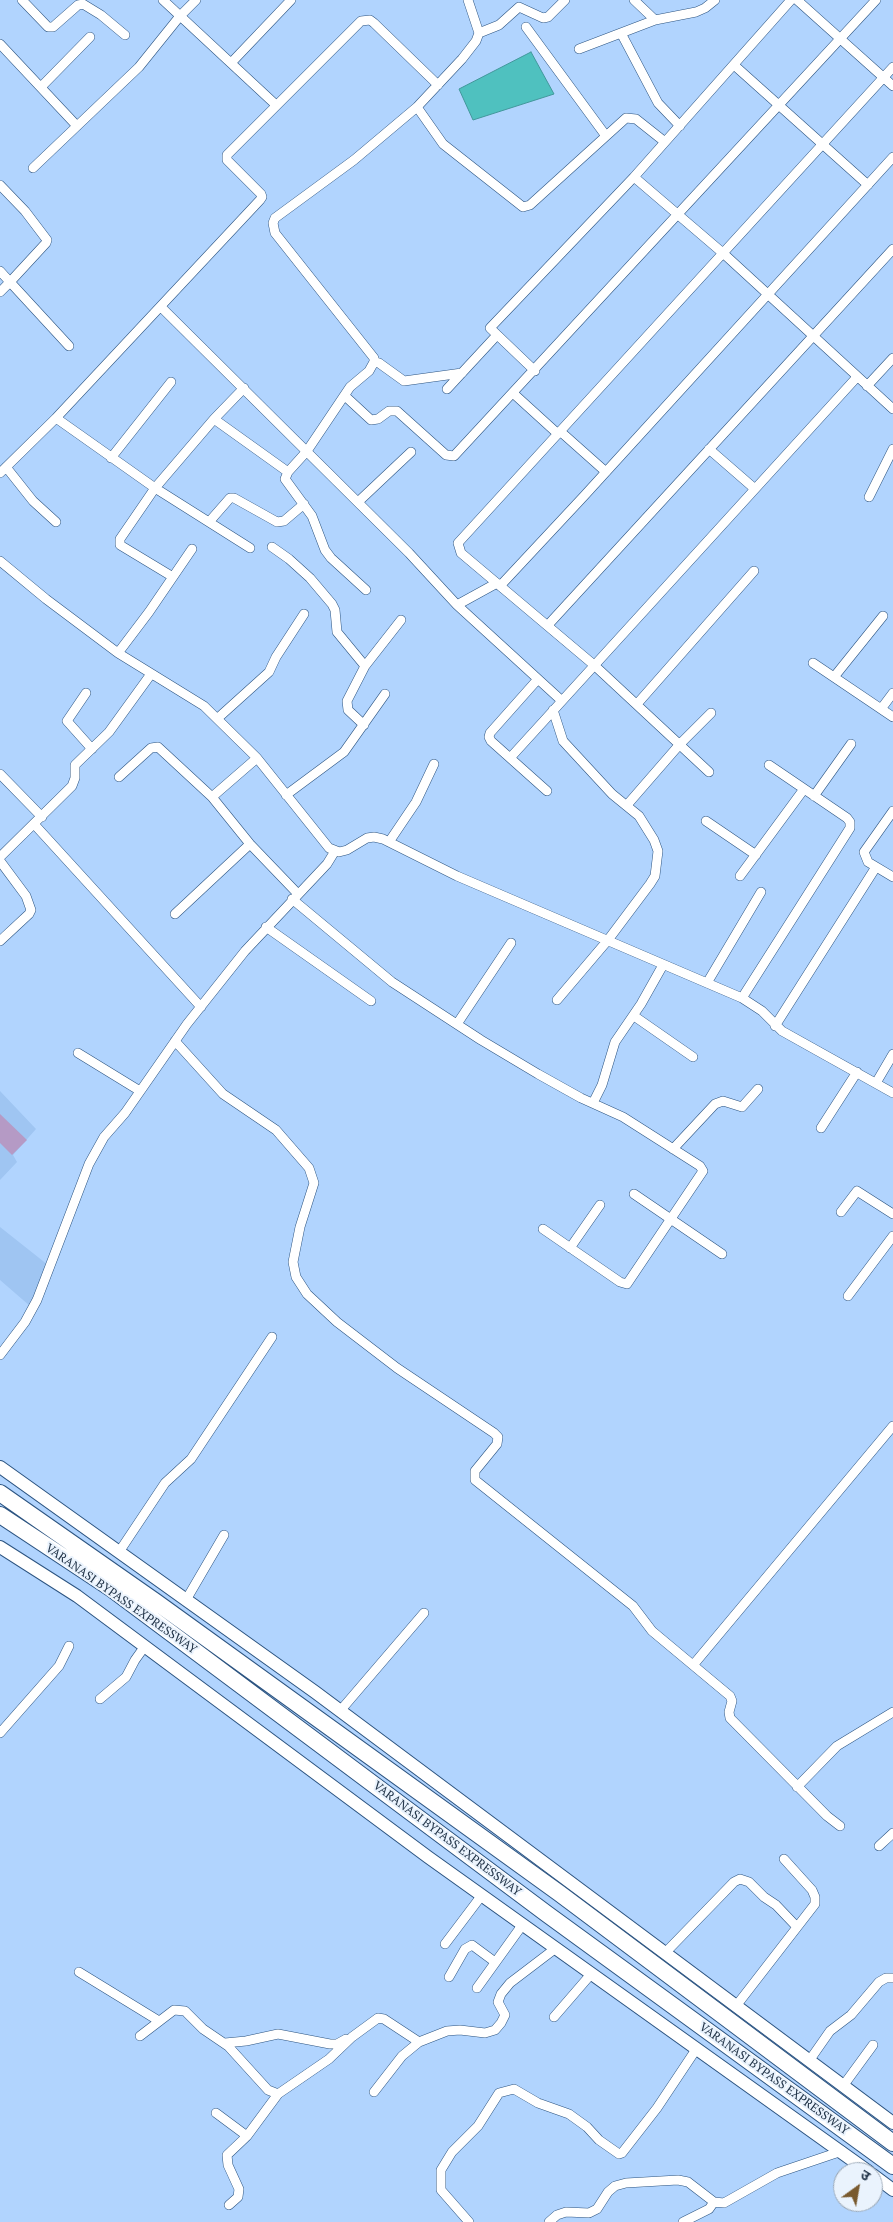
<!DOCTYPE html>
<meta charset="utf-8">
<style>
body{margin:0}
#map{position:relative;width:893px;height:2222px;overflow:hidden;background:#b1d4fe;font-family:"PT Serif","Noto Sans Devanagari",serif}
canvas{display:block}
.north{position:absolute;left:833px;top:2162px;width:50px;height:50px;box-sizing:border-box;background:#eaf3fd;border:1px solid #9aa7b5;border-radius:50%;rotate:32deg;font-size:14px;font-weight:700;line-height:20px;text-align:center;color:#223448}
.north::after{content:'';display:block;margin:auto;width:18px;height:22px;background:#795a2f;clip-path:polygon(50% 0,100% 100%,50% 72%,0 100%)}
</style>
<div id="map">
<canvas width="893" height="2222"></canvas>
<div class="north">उ</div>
</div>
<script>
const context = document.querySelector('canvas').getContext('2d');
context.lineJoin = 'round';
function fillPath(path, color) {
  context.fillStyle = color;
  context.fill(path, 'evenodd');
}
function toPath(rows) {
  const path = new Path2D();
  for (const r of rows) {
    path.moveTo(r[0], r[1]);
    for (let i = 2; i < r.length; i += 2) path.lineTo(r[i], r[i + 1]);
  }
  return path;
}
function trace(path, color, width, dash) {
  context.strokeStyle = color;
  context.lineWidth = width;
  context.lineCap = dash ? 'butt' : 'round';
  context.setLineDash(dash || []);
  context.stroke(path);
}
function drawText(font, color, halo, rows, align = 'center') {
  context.font = font + ' "PT Serif",serif';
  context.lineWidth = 4;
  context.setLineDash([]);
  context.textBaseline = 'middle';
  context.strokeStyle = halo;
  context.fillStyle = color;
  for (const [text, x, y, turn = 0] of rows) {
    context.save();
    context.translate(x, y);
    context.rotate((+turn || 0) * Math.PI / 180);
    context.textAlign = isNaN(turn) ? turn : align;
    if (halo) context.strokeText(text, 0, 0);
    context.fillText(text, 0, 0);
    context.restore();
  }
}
const built = toPath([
 [0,1091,36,1129,13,1155,17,1162,0,1180],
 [0,1227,48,1265,30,1306,0,1280]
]);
const green = toPath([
 [0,1114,27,1140,12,1155,0,1143]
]);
const water = toPath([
 [531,52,554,94,473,120,459,89,531,52]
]);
const street = toPath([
 [22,0,48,27,53,27,78,5,83,4,101,15,125,35],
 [163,0,276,105],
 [634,0,655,20],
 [797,0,893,86],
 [526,27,606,136],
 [479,33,499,25,519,7,543,18,548,17,565,0],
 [621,33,658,103,680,126],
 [0,44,77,126],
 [579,49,655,20,696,12,705,8,715,0],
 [231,63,291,0],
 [734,65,868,185],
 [41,87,90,37],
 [417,107,443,144,523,207,530,205,626,118,636,119,665,142],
 [33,168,139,67,180,16,196,0],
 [634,177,724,254,893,409],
 [0,185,25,211,47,240,46,243,10,282,69,346],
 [0,271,10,282,0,292],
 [161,307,409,553,457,605,562,701],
 [374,362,379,363,404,381,462,373],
 [535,371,490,328,634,177,791,0],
 [867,386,893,358],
 [447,389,497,335],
 [514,394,558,434],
 [345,396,371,420,378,419,389,411,397,411,446,455,454,456,876,0],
 [56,418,260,200,262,197,261,194,227,160,227,155,361,21,370,20,374,23,438,85],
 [214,419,288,472],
 [561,432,606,472],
 [709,449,755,489],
 [111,458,171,382],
 [6,467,33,501,56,522],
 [0,473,56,418,155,488,250,548],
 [869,497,893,449],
 [358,502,411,452],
 [209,522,230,498,234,498,277,522,284,521,304,504],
 [272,547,289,559,310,578,332,604,335,610,337,632,365,666],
 [0,561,46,599,118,653,204,706,257,758,329,848,339,852,347,850,367,838,374,837,383,839,457,876,742,998,762,1011,782,1031,893,1093],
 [173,577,120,545,120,539,155,488,214,419,244,388],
 [500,586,584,496,893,157],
 [366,590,331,558,325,550,312,516,285,479,288,472,307,451,350,387,369,371,374,362,374,358,275,233,273,223,275,218,354,160,417,107,462,59,476,41,479,33,468,0],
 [457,605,497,583],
 [548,625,893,249],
 [118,653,149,612,192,549],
 [813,663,893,717],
 [834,677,883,616],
 [538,679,490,733,489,737,491,741,547,791],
 [86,693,67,721,92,749],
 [637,704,754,571],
 [881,709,893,693],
 [553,710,563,741,612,794,639,816,654,840,658,851,655,876,650,884,608,940,557,1000],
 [218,718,269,672,276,657,304,614],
 [364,725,348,710,347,701,365,666,401,620],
 [510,758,857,377],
 [709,772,594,665,461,553,458,543,893,67],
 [0,774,42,817],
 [119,777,151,748,158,747,212,797,250,844,298,894],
 [286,795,344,752,385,694],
 [814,796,851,744],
 [212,797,257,758],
 [627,805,680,744,711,713],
 [893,811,864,852,868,862,893,877],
 [706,821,756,855],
 [34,824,201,1007],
 [389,842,416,802,434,764],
 [0,857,72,786,75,778,75,765,109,732,151,674],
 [0,861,26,896,31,910,29,914,0,941],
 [740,876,804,789],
 [292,899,392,982,481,1040,538,1074,581,1098,623,1117,700,1166,703,1171,627,1284,620,1282,543,1229],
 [175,914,250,844],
 [266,927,371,1001],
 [707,983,761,892],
 [742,998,850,828,850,822,847,818,769,765],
 [634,1016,693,1057],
 [457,1024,511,943],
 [775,1026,876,867],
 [175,1041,223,1094,276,1130,309,1168,314,1183,300,1227,293,1262,296,1277,307,1294,337,1322,397,1368,494,1433,498,1437,497,1444,475,1471,475,1480,633,1606,652,1631,730,1696,732,1701,729,1712,730,1718,827,1816,840,1826],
 [78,1053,140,1091],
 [876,1083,893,1054],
 [593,1103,602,1085,615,1042,641,1004,663,965],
 [821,1128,857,1072],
 [673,1149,715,1104,723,1101,742,1107,758,1089],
 [634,1194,722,1254],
 [841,1212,857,1191,893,1214],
 [570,1248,600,1205],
 [848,1296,893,1236],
 [0,1355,25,1322,37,1300,89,1164,104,1137,125,1113,187,1024,245,951,327,864,335,851],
 [119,1552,165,1483,191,1459,272,1337],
 [186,1600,224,1535],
 [694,1664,893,1426],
 [100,1699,126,1677,135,1660,145,1646],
 [340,1711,424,1613],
 [0,1733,59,1666,69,1646],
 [797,1787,837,1746,893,1712],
 [879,1846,893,1833],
 [445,1944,482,1895],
 [665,1953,734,1882,740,1879,749,1882,764,1897,776,1905,797,1927],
 [79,1972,159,2021],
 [449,1977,465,1949,472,1945,495,1962],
 [477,1988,523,1924],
 [736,2006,815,1904,815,1897,812,1890,784,1859],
 [554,2017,592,1973],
 [140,2036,174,2010,185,2011,203,2029,228,2046,268,2090,278,2094,329,2059,352,2037,378,2018,384,2019,419,2042],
 [225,2043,246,2041,278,2034,330,2044,337,2044,346,2039],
 [809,2061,830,2031,851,2015,879,1982,886,1978,893,1978],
 [843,2086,873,2045],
 [374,2092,402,2056,419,2042,447,2031,460,2030,485,2033,495,2030,501,2023,505,2015,498,2002,501,1994,510,1983,556,1948],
 [216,2113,247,2136],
 [229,2205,238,2197,239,2189,228,2165,227,2155,247,2136,278,2094],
 [469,2222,441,2190,441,2170,452,2152,478,2126,499,2093,514,2089,538,2103,569,2114,587,2127,599,2140,619,2154,622,2153,657,2108,697,2048],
 [549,2222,557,2215,566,2212,589,2213,597,2209,608,2192,615,2186,626,2183,678,2180,688,2182,714,2202,724,2203,777,2173,842,2151],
 [683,2222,709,2209,714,2202]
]);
const secondary = toPath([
 [0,1467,315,1692,893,2123],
 [0,1547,77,1596,428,1857,869,2172],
 [873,2175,893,2190]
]);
const highway = toPath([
 [0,1493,156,1602,559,1893,893,2143],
 [0,1515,112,1589,547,1914,893,2166]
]);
const streetNames = [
 ["VARANASI BYPASS EXPRESSWAY",121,1599,35],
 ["VARANASI BYPASS EXPRESSWAY",447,1839,37],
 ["VARANASI BYPASS EXPRESSWAY",774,2079,36]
];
fillPath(built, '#9fc5f2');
fillPath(green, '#b59ac5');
fillPath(water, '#4fc1bf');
trace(water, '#42979b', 1);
trace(street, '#2c5481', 10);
trace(secondary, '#2c5481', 14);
trace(highway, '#2c5481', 18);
trace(street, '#fff', 9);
trace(secondary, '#fff', 12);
trace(highway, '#fff', 16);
drawText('12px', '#223448', '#eaf3fd', streetNames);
</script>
